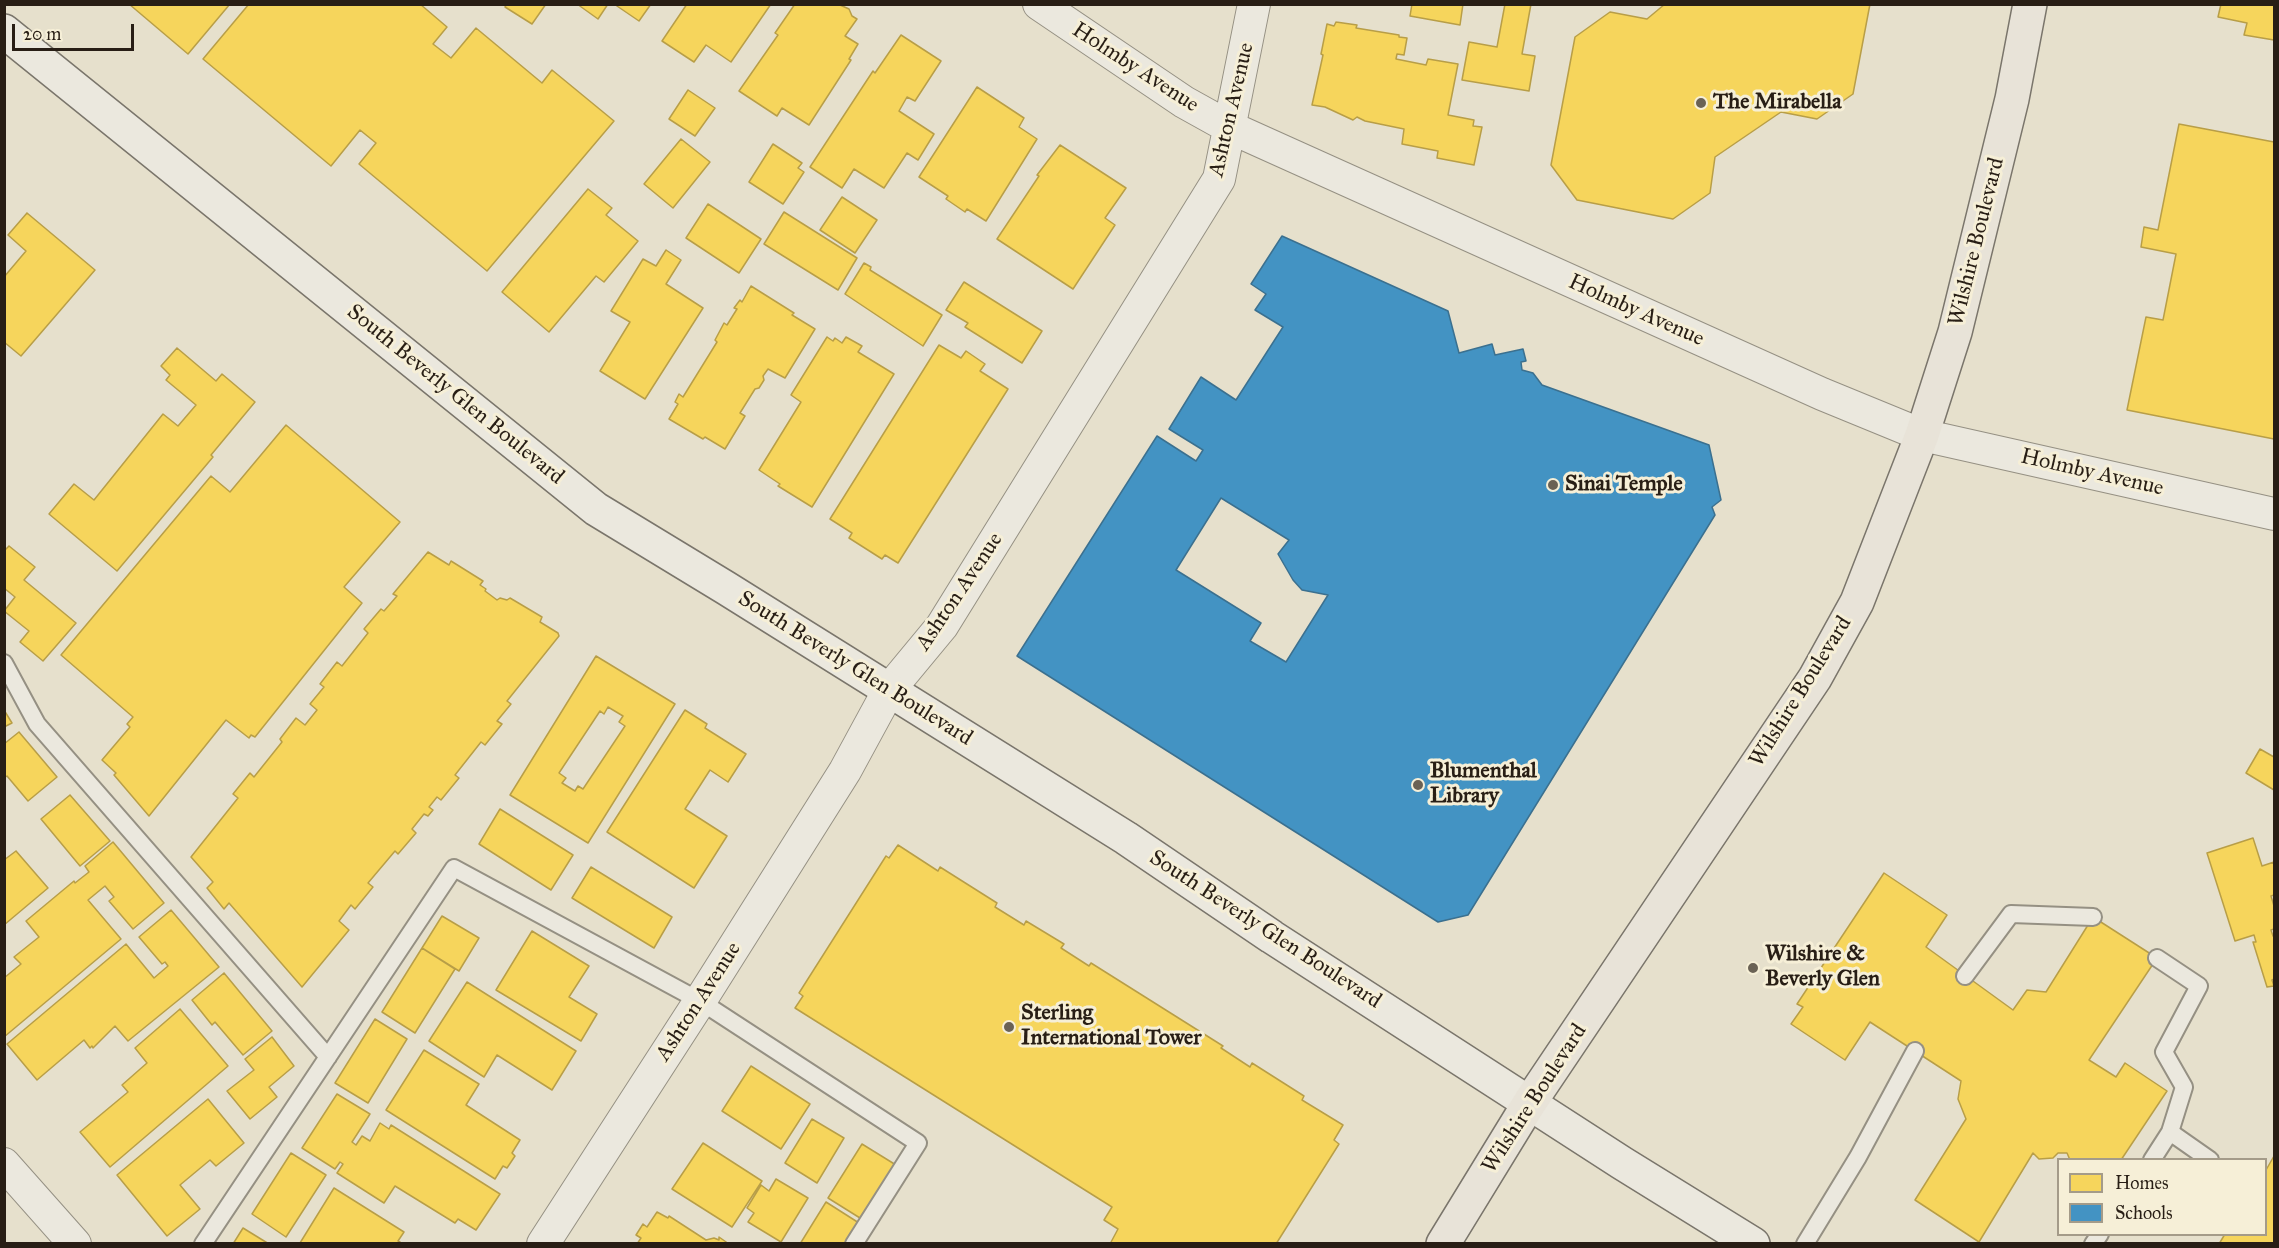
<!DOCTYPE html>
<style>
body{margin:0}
#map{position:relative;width:2279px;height:1248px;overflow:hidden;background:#e6e0cc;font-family:"IM FELL Great Primer",serif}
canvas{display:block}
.frame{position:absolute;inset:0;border:6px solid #281e15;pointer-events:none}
.legend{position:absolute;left:2057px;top:1158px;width:210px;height:78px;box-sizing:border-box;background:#f6efd7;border:2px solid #a49b89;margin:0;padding:8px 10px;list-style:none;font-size:18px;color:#281e15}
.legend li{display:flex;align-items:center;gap:12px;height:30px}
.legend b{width:30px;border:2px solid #a49b89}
.scale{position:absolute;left:12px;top:24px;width:122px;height:27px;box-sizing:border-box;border:3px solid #281e15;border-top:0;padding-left:8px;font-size:18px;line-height:21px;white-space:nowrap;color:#281e15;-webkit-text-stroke:4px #f6efd7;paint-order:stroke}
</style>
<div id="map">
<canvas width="2279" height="1248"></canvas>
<div class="frame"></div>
<ul class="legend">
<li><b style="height:16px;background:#f6d55c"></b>Homes</li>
<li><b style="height:16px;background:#4393c3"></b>Schools</li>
</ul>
<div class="scale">20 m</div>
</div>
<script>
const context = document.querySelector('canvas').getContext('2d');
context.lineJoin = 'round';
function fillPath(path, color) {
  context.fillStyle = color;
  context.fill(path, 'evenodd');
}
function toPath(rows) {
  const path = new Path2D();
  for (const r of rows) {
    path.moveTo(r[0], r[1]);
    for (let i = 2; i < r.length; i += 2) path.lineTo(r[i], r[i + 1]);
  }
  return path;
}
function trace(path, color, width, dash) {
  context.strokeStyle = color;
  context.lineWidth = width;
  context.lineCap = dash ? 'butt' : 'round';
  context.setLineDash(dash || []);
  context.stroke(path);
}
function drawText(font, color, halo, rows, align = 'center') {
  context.font = font + ' "IM FELL Great Primer",serif';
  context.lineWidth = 6;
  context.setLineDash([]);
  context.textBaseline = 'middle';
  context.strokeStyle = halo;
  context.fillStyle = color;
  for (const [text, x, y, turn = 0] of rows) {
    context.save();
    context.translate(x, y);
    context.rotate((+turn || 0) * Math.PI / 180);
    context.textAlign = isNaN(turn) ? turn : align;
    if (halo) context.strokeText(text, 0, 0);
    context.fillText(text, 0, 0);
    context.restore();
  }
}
const homes = toPath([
 [129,4,230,4,188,54,129,4],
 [249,4,420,4,447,27,433,44,451,58,476,28,542,83,552,70,614,121,487,271,359,164,376,143,360,130,331,166,203,59,249,4],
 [507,4,546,4,532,24,505,7,507,4],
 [577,4,608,4,598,19,577,4],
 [614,4,651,4,639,21,614,4],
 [687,4,771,4,731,62,706,45,694,62,662,41,687,4],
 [795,4,840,5,849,9,852,16,857,19,845,36,858,44,849,59,851,60,809,125,782,108,777,116,739,91,778,35,775,33,795,4],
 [1412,4,1463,4,1460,25,1410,16,1412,4],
 [1505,4,1531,4,1522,54,1535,56,1529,91,1462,80,1469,42,1497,47,1505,4],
 [1665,4,1870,4,1853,94,1817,119,1781,112,1715,157,1710,193,1673,219,1577,200,1551,165,1575,37,1610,12,1647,19,1665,4],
 [2221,4,2274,4,2274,40,2244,35,2247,23,2218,17,2221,4],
 [1336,22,1357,25,1356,28,1399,35,1399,37,1407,38,1404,55,1397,54,1396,59,1426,65,1428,59,1458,64,1448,115,1474,120,1473,126,1482,127,1474,165,1437,158,1438,151,1402,144,1404,129,1365,121,1357,117,1353,120,1325,107,1312,105,1323,55,1321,54,1327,24,1334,26,1336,22],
 [901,35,941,61,915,101,907,97,899,111,934,134,918,160,907,153,884,188,854,169,842,188,810,167,873,71,875,73,901,35],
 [977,87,1024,118,1019,127,1037,139,986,221,967,209,965,212,946,199,948,196,919,177,977,87],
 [688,90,715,108,695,136,669,119,688,90],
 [2179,124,2274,142,2274,439,2127,410,2146,317,2163,320,2176,254,2141,247,2144,227,2158,230,2179,124],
 [681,139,710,162,673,208,644,184,681,139],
 [773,144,802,163,798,168,804,172,783,204,749,182,773,144],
 [1060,145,1126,188,1105,218,1115,225,1073,289,997,239,1039,176,1037,175,1060,145],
 [588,189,612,208,606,215,638,241,604,282,596,276,549,332,502,292,588,189],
 [842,197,877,220,855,253,820,230,842,197],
 [708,204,761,239,739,273,686,238,708,204],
 [784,212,857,258,838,290,764,244,784,212],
 [27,213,95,270,21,356,4,342,4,277,26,251,8,235,27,213],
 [666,250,681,260,666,284,703,308,645,399,600,371,630,322,611,311,643,259,656,266,666,250],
 [864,263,871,267,870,270,942,315,923,346,845,294,864,263],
 [964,282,1042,331,1022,363,965,327,968,323,946,310,964,282],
 [751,286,794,313,792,315,815,329,785,378,768,369,763,376,764,380,759,388,755,389,740,413,745,416,725,449,705,437,703,439,669,419,678,404,675,402,679,394,683,397,717,342,715,340,724,323,727,325,737,309,734,308,740,300,742,302,751,286],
 [827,337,833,341,835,338,842,343,846,337,862,346,858,352,894,374,812,507,778,486,780,484,759,470,801,402,791,395,827,337],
 [939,345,961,358,966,351,985,364,980,371,1008,389,898,563,885,555,882,559,849,538,852,533,830,519,939,345],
 [177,348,216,381,222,374,255,402,211,455,213,457,117,571,49,514,74,484,94,500,163,414,178,426,196,405,166,380,170,375,161,366,177,348],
 [286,425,400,522,344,587,362,603,255,737,251,735,249,738,226,720,149,816,114,775,116,773,102,760,130,727,127,724,133,717,61,655,211,476,230,492,286,425],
 [9,546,35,567,24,580,76,623,43,661,20,642,29,631,4,611,15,597,4,588,4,551,9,546],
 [428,552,449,565,451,561,483,581,480,585,486,589,485,591,497,600,500,598,507,600,510,598,542,617,540,622,558,633,559,636,507,701,511,704,497,721,502,724,485,745,481,742,455,775,459,778,441,800,437,797,429,807,433,810,428,816,424,814,412,829,416,833,398,854,395,851,368,883,373,887,355,909,351,905,339,921,349,930,302,987,229,903,224,909,207,888,213,882,191,857,238,798,233,794,250,773,254,777,282,742,280,739,296,718,305,725,317,710,310,704,324,687,320,684,337,662,342,666,368,633,364,629,381,609,384,611,397,596,393,594,428,552],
 [596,656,675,704,588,843,510,795,596,656],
 [608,707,623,716,619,722,625,726,583,789,578,786,575,791,562,783,566,778,559,773,600,711,604,714,608,707],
 [4,710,12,723,4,727,4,710],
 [685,710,707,724,705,728,746,754,728,782,710,770,685,809,727,836,694,888,607,832,685,710],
 [19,732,57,777,28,801,7,776,4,778,4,744,19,732],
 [2260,749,2274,757,2274,790,2246,773,2260,749],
 [70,795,110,841,80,866,41,819,70,795],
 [500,809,573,855,551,890,479,844,500,809],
 [2253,838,2262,866,2274,862,2274,895,2271,896,2274,906,2274,929,2271,930,2273,936,2274,935,2274,979,2272,980,2274,986,2267,987,2253,942,2256,942,2254,935,2235,941,2207,853,2253,838],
 [113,842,164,903,133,929,109,901,114,897,105,886,88,900,121,939,4,1037,4,978,21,964,14,957,39,937,26,921,74,881,75,883,89,872,85,866,113,842],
 [898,845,938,871,940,867,997,903,995,907,1024,925,1026,921,1064,944,1061,948,1089,966,1091,963,1223,1046,1221,1048,1250,1067,1252,1063,1304,1096,1302,1100,1343,1125,1334,1140,1339,1144,1276,1244,1110,1244,1118,1229,1104,1220,1112,1207,795,1008,803,996,799,993,886,856,889,858,898,845],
 [16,851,48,888,4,925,4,860,16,851],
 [591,867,672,917,654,948,572,898,591,867],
 [1884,873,1947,915,1926,947,2013,1010,2027,990,2046,992,2093,917,2157,958,2089,1060,2116,1077,2125,1063,2167,1091,2121,1160,2070,1160,2067,1153,2058,1153,2053,1158,2039,1159,2033,1153,1979,1242,1915,1200,1966,1119,1958,1099,1961,1081,1870,1022,1845,1060,1791,1024,1803,1007,1797,1004,1884,873],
 [171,910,219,967,128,1041,115,1026,93,1048,92,1046,90,1048,84,1040,37,1080,7,1044,126,944,154,978,168,966,165,962,162,964,139,937,171,910],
 [442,916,479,938,459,971,422,948,442,916],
 [532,931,589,966,569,997,597,1014,581,1041,496,990,532,931],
 [422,948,455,969,415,1033,382,1012,422,948],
 [224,973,272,1031,243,1055,215,1022,212,1025,192,1000,224,973],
 [467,982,576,1051,552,1090,497,1055,484,1077,429,1041,467,982],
 [180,1009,228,1066,110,1167,80,1132,128,1092,122,1085,147,1063,135,1048,180,1009],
 [375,1019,407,1039,368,1103,335,1083,375,1019],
 [272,1037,294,1066,269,1087,277,1097,250,1119,227,1091,254,1070,245,1059,272,1037],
 [424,1050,479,1084,466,1105,520,1140,512,1153,515,1156,507,1168,503,1166,495,1179,386,1110,424,1050],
 [751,1066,810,1104,781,1149,722,1111,751,1066],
 [337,1094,370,1114,352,1142,356,1145,362,1136,370,1141,380,1123,389,1129,391,1125,500,1194,476,1230,458,1219,455,1223,395,1186,384,1203,337,1173,343,1164,340,1162,335,1169,302,1148,337,1094],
 [208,1099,244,1143,216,1166,210,1160,180,1185,200,1209,167,1236,117,1175,208,1099],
 [812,1119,844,1138,817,1183,785,1163,812,1119],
 [703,1143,762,1181,732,1227,672,1189,703,1143],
 [862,1144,896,1165,860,1218,828,1198,862,1144],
 [291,1153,326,1175,286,1237,252,1214,291,1153],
 [2274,1156,2274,1244,2219,1244,2225,1234,2266,1234,2266,1170,2274,1156],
 [776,1179,808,1198,781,1242,748,1222,754,1213,747,1208,761,1185,769,1191,776,1179],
 [334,1188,404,1232,398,1241,403,1244,300,1243,334,1188],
 [826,1202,859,1223,846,1244,800,1244,826,1202],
 [657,1212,668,1218,669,1216,706,1240,714,1238,719,1240,719,1237,729,1244,637,1244,641,1238,636,1235,643,1224,647,1227,657,1212],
 [243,1228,269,1244,233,1244,243,1228]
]);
const schools = toPath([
 [1282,236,1448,311,1459,353,1492,344,1495,355,1523,349,1526,361,1521,362,1522,370,1533,373,1542,385,1709,445,1721,500,1712,507,1715,515,1468,915,1438,922,1017,656,1157,436,1196,461,1203,450,1169,429,1201,377,1236,400,1283,327,1255,310,1266,294,1251,284,1282,236],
 [1221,498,1289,540,1278,554,1293,580,1302,590,1328,595,1286,662,1250,641,1261,623,1176,570,1221,498]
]);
const service = toPath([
 [4,663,37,724,328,1057],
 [2157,958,2199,986,2164,1052,2184,1087,2170,1132],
 [1965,976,2011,914,2093,917],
 [2152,1160,2170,1132,2210,1160],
 [203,1244,454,868,700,1001,918,1143,854,1244],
 [1805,1244,1858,1157,1915,1051],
 [2093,1244,2100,1234]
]);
const minor = toPath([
 [1039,4,1184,102,1229,127,1822,394,1922,435,2274,514],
 [4,1164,75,1244],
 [543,1244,700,1001,845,771,889,690,942,626,1219,179,1254,4]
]);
const secondary = toPath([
 [4,31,596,509,726,588,1126,838,1272,937,1622,1163,1753,1244]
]);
const primary = toPath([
 [1443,1244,1530,1102,1815,678,1857,602,1922,435,1955,332,2012,99,2030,4]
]);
const markers = [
 [1701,103,6,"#6a6255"],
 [1553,485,6,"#6a6255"],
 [1418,785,6,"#6a6255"],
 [1753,968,6,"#6a6255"],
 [1009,1027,6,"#6a6255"]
];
const streetNames = [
 ["Holmby Avenue",1135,68,33],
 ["Ashton Avenue",1232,110,-77],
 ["Wilshire Boulevard",1977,242,-76],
 ["Holmby Avenue",1636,311,24],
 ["South Beverly Glen Boulevard",455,395,39],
 ["Holmby Avenue",2092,473,13],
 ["Ashton Avenue",960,592,-56],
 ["South Beverly Glen Boulevard",855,669,32],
 ["Wilshire Boulevard",1801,692,-58],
 ["South Beverly Glen Boulevard",1265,930,33],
 ["Ashton Avenue",699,1002,-57],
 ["Wilshire Boulevard",1535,1099,-57]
];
const poiNames = [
 ["The Mirabella",1713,103],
 ["Sinai Temple",1565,485],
 ["Blumenthal",1430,772],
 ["Library",1430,797],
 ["Wilshire &",1765,955],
 ["Beverly Glen",1765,980],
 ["Sterling",1021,1014],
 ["International Tower",1021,1039]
];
fillPath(homes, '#f6d55c');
trace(homes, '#b89e47', 1.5);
fillPath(schools, '#4393c3');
trace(schools, '#3b708f', 1.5);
trace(service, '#959083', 20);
trace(minor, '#959083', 34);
trace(secondary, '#7a756b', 36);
trace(primary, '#7a756b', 36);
trace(service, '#ebe8de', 16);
trace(minor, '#ebe8de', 32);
trace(secondary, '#ebe8de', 33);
trace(primary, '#e8e3d8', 33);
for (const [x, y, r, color] of markers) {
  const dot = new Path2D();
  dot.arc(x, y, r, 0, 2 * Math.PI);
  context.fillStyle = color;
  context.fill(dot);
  trace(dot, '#f6efd7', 2);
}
drawText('22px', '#281e15', '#f6efd7', streetNames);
drawText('bold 22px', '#281e15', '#f6efd7', poiNames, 'left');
</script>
